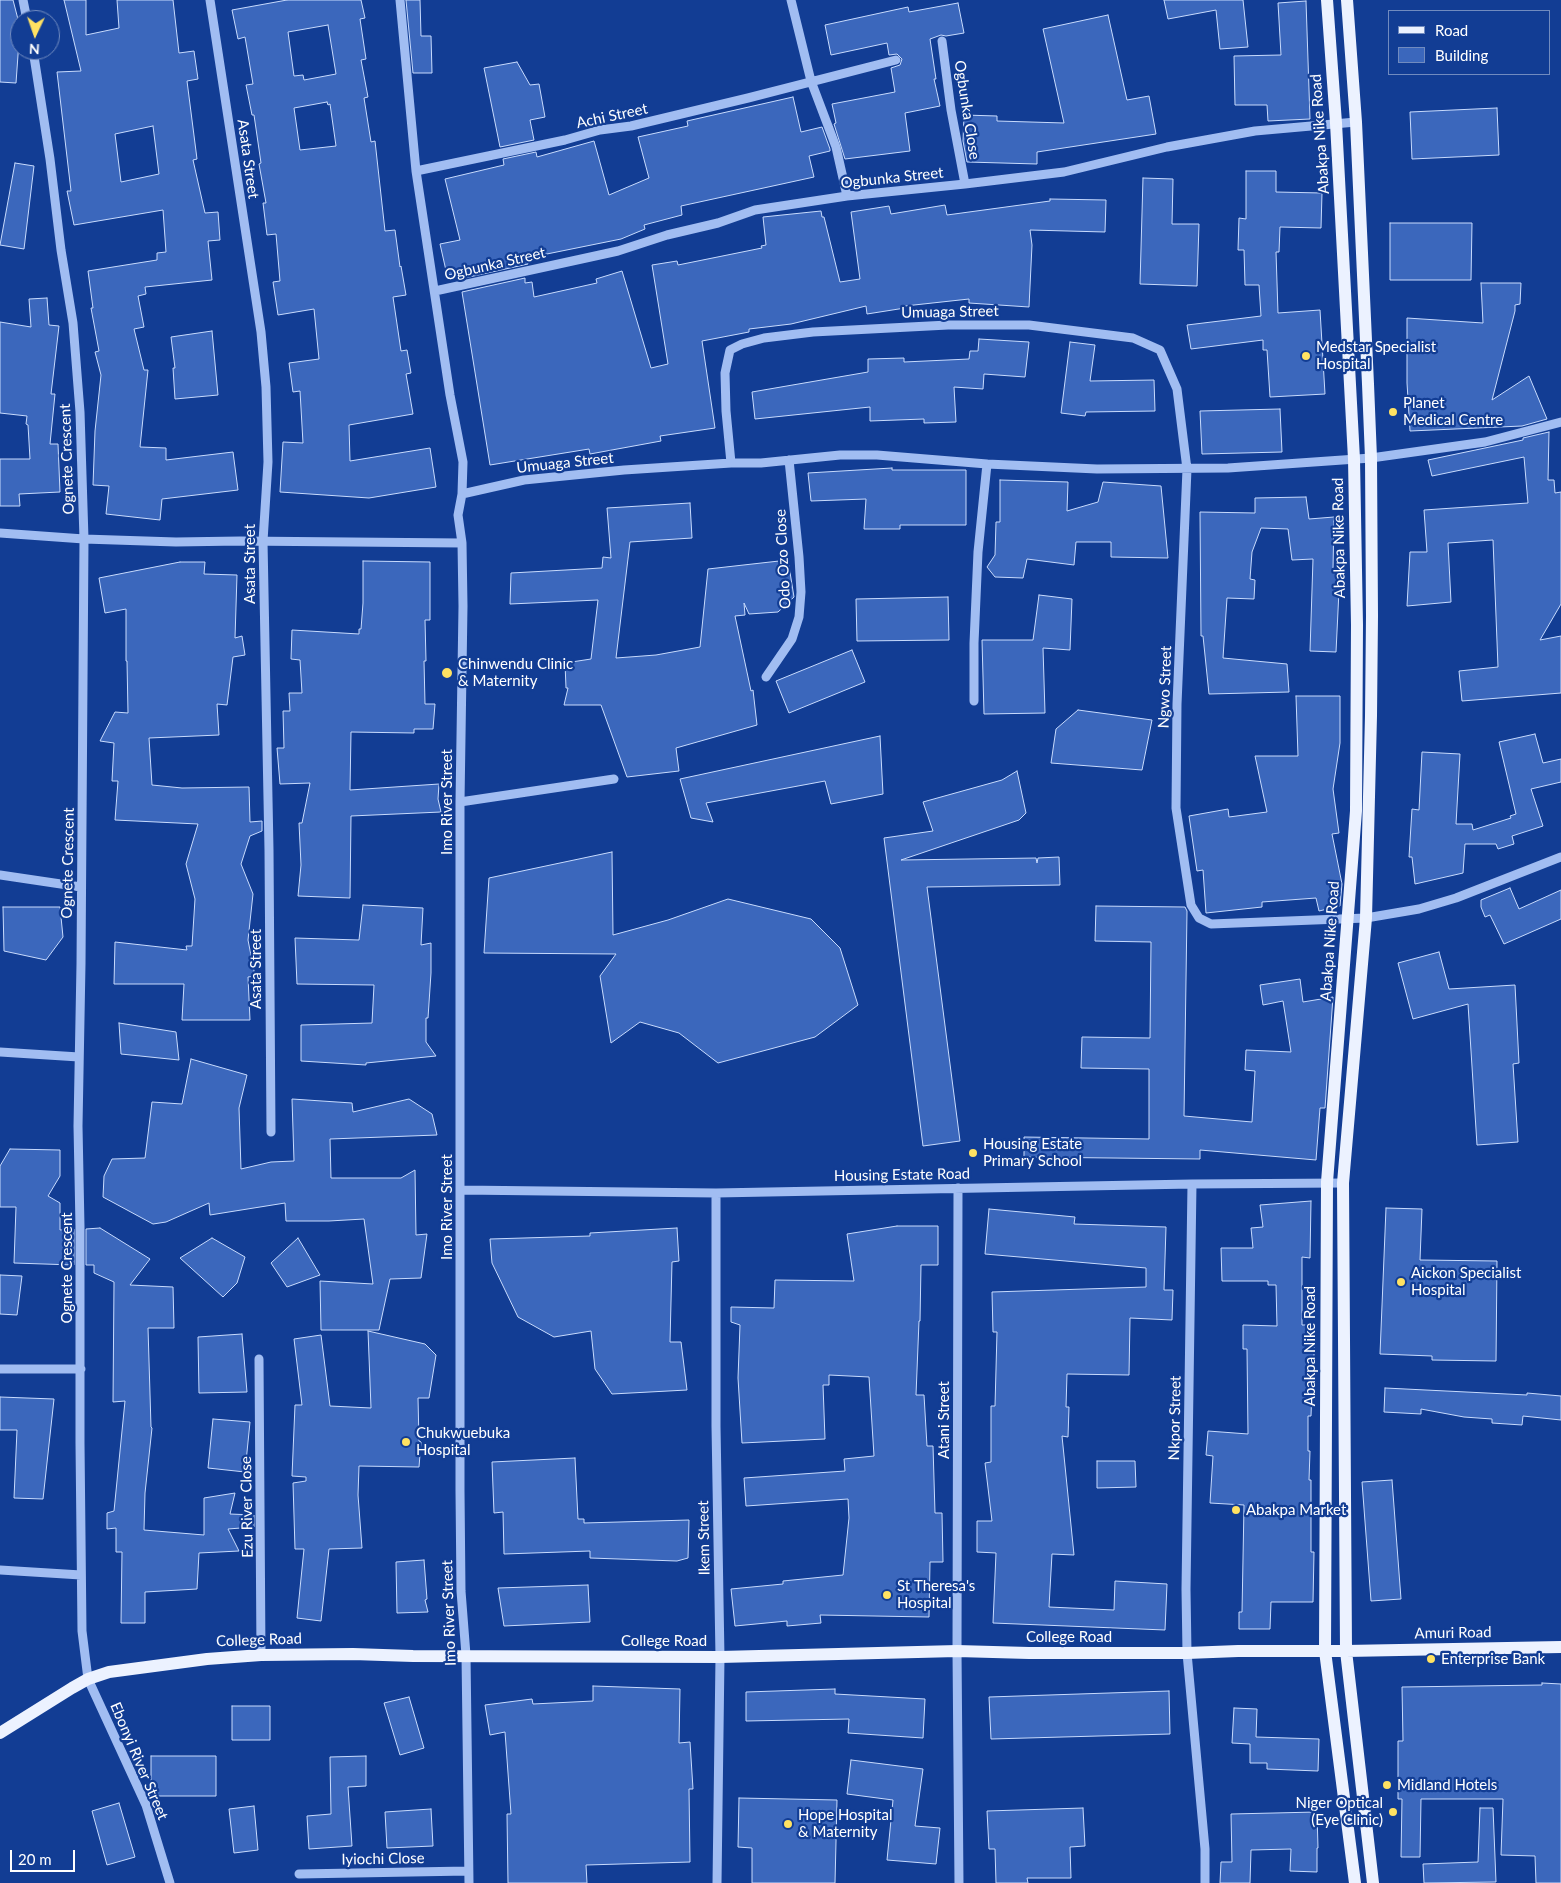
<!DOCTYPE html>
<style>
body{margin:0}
#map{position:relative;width:1561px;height:1883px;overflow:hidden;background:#123d94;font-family:Lato,sans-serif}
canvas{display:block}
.legend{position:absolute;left:1388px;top:10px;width:162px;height:65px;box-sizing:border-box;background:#123d94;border:1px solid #718bbf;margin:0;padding:6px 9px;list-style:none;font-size:15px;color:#fff}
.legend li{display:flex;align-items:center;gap:10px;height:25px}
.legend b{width:25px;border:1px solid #718bbf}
.north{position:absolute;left:10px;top:10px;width:50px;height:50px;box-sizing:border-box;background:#123d94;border:1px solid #718bbf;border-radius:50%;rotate:183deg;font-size:14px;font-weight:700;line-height:20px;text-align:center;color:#fff}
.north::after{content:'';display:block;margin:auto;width:18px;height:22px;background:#ffe262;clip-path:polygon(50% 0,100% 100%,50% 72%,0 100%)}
.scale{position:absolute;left:10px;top:1850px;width:65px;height:22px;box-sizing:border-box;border:2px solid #fff;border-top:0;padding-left:6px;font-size:15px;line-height:18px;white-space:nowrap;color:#fff;-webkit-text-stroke:4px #123d94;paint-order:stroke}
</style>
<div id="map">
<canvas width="1561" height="1883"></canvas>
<ul class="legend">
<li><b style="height:6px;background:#ecf2ff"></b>Road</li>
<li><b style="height:14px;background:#3b67bc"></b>Building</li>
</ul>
<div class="north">N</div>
<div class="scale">20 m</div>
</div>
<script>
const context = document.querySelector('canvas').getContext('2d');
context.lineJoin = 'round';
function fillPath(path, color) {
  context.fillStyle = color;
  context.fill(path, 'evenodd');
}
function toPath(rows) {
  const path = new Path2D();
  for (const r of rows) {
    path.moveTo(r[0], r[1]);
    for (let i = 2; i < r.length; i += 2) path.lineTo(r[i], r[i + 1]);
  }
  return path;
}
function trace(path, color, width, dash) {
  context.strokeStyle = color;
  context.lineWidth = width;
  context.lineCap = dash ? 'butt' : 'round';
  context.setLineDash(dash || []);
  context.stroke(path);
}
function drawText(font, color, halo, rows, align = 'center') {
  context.font = font + ' Lato,sans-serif';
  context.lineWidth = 4.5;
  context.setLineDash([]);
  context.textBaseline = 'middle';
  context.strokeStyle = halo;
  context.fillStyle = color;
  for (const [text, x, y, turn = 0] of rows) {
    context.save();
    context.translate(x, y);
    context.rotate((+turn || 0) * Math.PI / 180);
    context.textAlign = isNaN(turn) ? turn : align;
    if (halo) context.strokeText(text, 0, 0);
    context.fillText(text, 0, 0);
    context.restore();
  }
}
const building = toPath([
 [0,0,13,0,20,27,16,83,0,82,0,0],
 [64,0,86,0,86,35,119,28,117,0,173,0,179,53,194,51,198,79,187,81,197,159,193,160,205,213,218,212,220,240,208,241,212,280,145,287,146,294,138,296,144,327,134,329,144,370,148,370,140,447,166,448,166,460,233,452,238,490,162,499,160,520,106,514,109,486,93,485,95,431,101,375,95,352,99,351,91,308,93,308,88,271,157,260,157,253,166,252,163,210,74,225,67,191,71,191,57,72,81,71,64,0],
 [153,126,159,174,121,182,115,134,153,126],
 [287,0,361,0,365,18,360,19,366,59,361,60,368,97,364,98,371,142,375,141,385,231,395,230,400,267,401,266,406,295,393,297,401,351,407,350,411,373,406,374,413,414,349,425,350,461,430,448,436,487,369,498,280,492,283,442,303,443,300,391,293,392,289,363,319,359,314,309,278,315,273,282,280,281,276,234,267,235,263,203,266,203,259,164,261,163,254,115,252,115,246,85,253,84,245,37,238,39,232,10,287,0],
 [328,25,336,74,304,80,303,75,294,76,288,32,328,25],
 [327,102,328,105,330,104,336,146,300,150,294,108,327,102],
 [406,0,420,0,421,36,431,36,432,73,413,73,406,0],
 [1164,0,1243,0,1248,47,1220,49,1216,10,1168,19,1164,0],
 [1306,1,1310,119,1268,121,1267,105,1235,105,1234,56,1281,55,1278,3,1306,1],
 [958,3,964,33,946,36,941,35,930,39,936,79,934,79,940,106,905,113,910,151,845,159,834,124,836,123,832,104,895,92,891,68,900,65,902,59,897,54,889,55,887,43,831,55,825,25,908,7,909,12,958,3],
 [1108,15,1127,100,1149,96,1156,134,1037,152,1037,164,967,162,963,141,964,115,997,116,997,121,1064,123,1043,29,1108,15],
 [517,62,530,85,539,84,545,117,530,120,534,140,500,147,484,68,517,62],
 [793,97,801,132,822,127,830,149,830,151,809,156,814,177,681,206,682,215,644,225,645,229,621,239,527,258,528,264,460,279,459,273,447,275,440,244,460,240,445,179,504,165,503,159,536,152,537,157,594,141,609,195,649,178,638,137,688,126,687,121,793,97],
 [1497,108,1499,155,1412,159,1410,112,1497,108],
 [15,163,34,166,24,249,0,245,15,163],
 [1246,171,1276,171,1276,192,1322,193,1321,228,1280,227,1279,252,1276,252,1278,313,1320,310,1325,394,1270,397,1267,350,1263,350,1263,340,1191,349,1187,325,1261,316,1259,285,1245,285,1244,250,1238,250,1239,218,1246,219,1246,171],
 [1143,178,1173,179,1172,224,1199,224,1197,286,1140,284,1143,178],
 [1050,199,1106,200,1105,232,1030,230,1032,245,1029,307,969,303,969,299,905,306,905,308,867,314,866,306,791,324,749,329,749,332,702,341,715,428,660,436,661,441,590,454,589,449,490,465,462,292,525,278,525,283,532,282,534,297,597,283,596,279,622,271,651,368,668,364,652,265,677,261,678,265,762,248,761,246,766,245,763,217,821,211,822,217,824,217,840,282,860,279,851,212,889,206,891,214,945,205,947,215,1050,201,1050,199],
 [1390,223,1472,223,1471,280,1390,280,1390,223],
 [1481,283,1521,283,1520,304,1515,305,1515,311,1492,400,1529,376,1547,419,1522,426,1410,431,1407,383,1407,318,1483,323,1481,283],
 [47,298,49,325,59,326,51,394,55,394,50,444,58,444,60,492,19,494,20,506,0,506,0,459,30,459,28,425,26,424,27,416,0,413,0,322,31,327,29,299,47,298],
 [212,331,218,395,175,399,173,368,175,368,171,337,212,331],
 [979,339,1029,342,1025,377,984,374,983,389,954,387,956,422,924,423,924,419,870,421,870,407,755,419,752,392,868,372,868,359,904,358,904,362,969,359,970,351,978,351,979,339],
 [1070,342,1095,345,1090,381,1154,380,1155,411,1086,412,1085,416,1061,413,1070,342],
 [1280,409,1282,452,1202,454,1200,411,1280,409],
 [1549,432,1548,480,1554,480,1555,493,1561,492,1561,604,1540,640,1561,636,1561,693,1462,701,1459,671,1498,667,1493,540,1448,543,1451,602,1407,606,1410,552,1427,552,1424,510,1528,503,1524,457,1432,476,1428,460,1523,440,1523,438,1549,432],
 [892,468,892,470,966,470,966,525,900,525,900,529,864,529,866,499,811,501,808,473,892,468],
 [1000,480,1068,482,1067,511,1098,502,1103,482,1161,486,1168,558,1111,557,1111,542,1076,542,1074,565,1027,559,1023,578,995,577,987,567,995,555,996,522,1000,522,1000,480],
 [1306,497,1309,519,1334,517,1333,569,1340,570,1336,652,1310,651,1313,559,1292,560,1288,529,1261,528,1252,552,1250,579,1255,580,1254,599,1227,598,1223,658,1287,664,1289,692,1209,694,1203,636,1201,636,1200,512,1255,513,1255,498,1306,497],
 [690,503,692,538,630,542,616,658,656,655,700,647,708,569,788,560,794,597,778,612,749,614,744,603,745,615,735,616,751,691,753,690,757,725,676,748,679,771,627,777,601,705,564,705,568,688,566,688,565,663,591,659,598,600,510,604,511,573,602,568,603,557,611,558,607,508,690,503],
 [363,561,430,562,430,620,425,620,426,661,424,661,425,704,435,704,433,729,414,729,414,733,351,732,350,790,439,784,438,799,441,812,351,816,350,898,298,896,301,865,299,823,302,823,310,783,280,784,277,748,284,748,283,711,290,711,289,693,302,693,300,660,291,659,292,630,359,634,359,629,361,629,363,603,363,561],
 [180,562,205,562,204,574,237,575,235,638,242,636,245,655,233,657,227,705,217,704,219,735,149,738,152,785,182,788,249,787,250,822,262,821,262,831,250,836,241,864,253,894,248,940,255,976,248,977,250,1020,182,1020,184,984,114,984,115,942,187,950,186,946,192,946,195,899,186,864,198,824,115,820,118,781,112,781,114,743,100,741,115,712,128,713,127,661,126,661,126,609,105,613,99,578,180,562],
 [1039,595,1072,599,1070,650,1043,648,1045,713,984,714,982,640,1033,640,1039,595],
 [948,597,949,640,857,641,856,599,948,597],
 [852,650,865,682,789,713,776,681,852,650],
 [1296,696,1340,696,1340,743,1333,789,1339,833,1332,834,1342,884,1340,906,1319,911,1316,898,1262,902,1262,907,1206,913,1203,870,1197,871,1189,816,1228,809,1229,817,1267,812,1255,756,1298,756,1296,696],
 [1078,710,1152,720,1142,770,1051,763,1056,729,1078,710],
 [1535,734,1543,763,1561,759,1561,782,1531,789,1543,826,1512,836,1514,844,1498,849,1496,844,1465,844,1463,873,1415,884,1412,857,1409,857,1412,809,1419,810,1422,752,1460,754,1456,824,1472,824,1473,830,1511,818,1510,816,1516,814,1499,742,1535,734],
 [880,736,883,794,831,804,825,781,706,803,713,822,691,818,680,779,880,736],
 [1017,771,1026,813,1019,820,901,860,1036,858,1037,863,1038,858,1059,857,1060,885,927,887,960,1141,923,1146,884,838,933,831,923,802,1002,780,1017,771],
 [612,852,613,935,668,920,728,899,811,919,840,948,858,1005,815,1037,718,1063,679,1033,640,1022,611,1043,600,976,616,954,484,953,489,878,612,852],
 [1510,888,1519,909,1561,890,1561,919,1504,944,1490,915,1485,917,1481,907,1481,900,1510,888],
 [363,905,423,908,421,945,431,943,431,973,428,1018,426,1018,426,1042,436,1056,366,1063,366,1065,301,1061,301,1025,372,1023,374,985,297,984,295,938,359,940,363,905],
 [1096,906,1185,907,1187,911,1184,1116,1252,1122,1255,1071,1245,1070,1246,1050,1291,1052,1283,1001,1263,1005,1260,985,1300,979,1303,1002,1333,997,1325,1108,1320,1108,1316,1160,1200,1150,1200,1159,1024,1157,1024,1137,1149,1139,1149,1069,1081,1068,1082,1037,1150,1038,1151,942,1095,941,1096,906],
 [3,907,60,907,63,937,46,960,4,951,3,907],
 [1439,952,1449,989,1515,985,1519,1063,1513,1064,1518,1142,1477,1145,1468,1004,1413,1019,1398,963,1439,952],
 [119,1023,176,1032,179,1060,121,1054,119,1023],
 [191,1059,247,1075,239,1108,241,1169,271,1162,294,1161,292,1099,352,1103,353,1112,409,1099,432,1114,437,1135,330,1139,331,1178,401,1178,415,1170,416,1235,427,1234,421,1278,390,1279,379,1330,321,1330,320,1281,373,1284,364,1219,329,1221,286,1221,285,1203,210,1215,209,1203,166,1222,153,1224,103,1197,104,1176,112,1159,145,1158,152,1102,182,1104,191,1059],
 [10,1149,60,1150,60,1176,48,1196,60,1203,60,1230,74,1229,74,1265,14,1263,16,1207,0,1207,0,1166,10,1149],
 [1311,1201,1310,1258,1302,1257,1302,1325,1314,1325,1314,1390,1312,1390,1311,1416,1308,1416,1308,1451,1310,1451,1309,1480,1311,1480,1311,1552,1314,1552,1313,1602,1271,1602,1270,1629,1239,1629,1239,1612,1242,1612,1244,1505,1210,1503,1213,1456,1206,1455,1208,1431,1248,1434,1247,1349,1243,1349,1243,1325,1277,1326,1276,1285,1268,1285,1268,1281,1222,1281,1221,1248,1253,1248,1251,1228,1263,1227,1260,1205,1311,1201],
 [1386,1208,1422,1209,1420,1260,1497,1261,1496,1361,1432,1360,1432,1356,1380,1354,1386,1208],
 [989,1209,1075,1217,1074,1224,1166,1227,1164,1290,1173,1290,1172,1320,1130,1318,1129,1375,1067,1374,1066,1407,1069,1407,1068,1437,1062,1436,1074,1555,1052,1554,1049,1607,1114,1610,1115,1581,1167,1584,1165,1630,993,1623,996,1553,977,1552,977,1521,992,1521,985,1463,991,1462,991,1406,995,1406,997,1332,993,1332,992,1292,1146,1287,1146,1268,985,1254,989,1209],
 [897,1226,938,1226,938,1265,921,1265,920,1321,919,1321,916,1395,924,1395,927,1446,933,1446,935,1513,942,1513,943,1562,930,1562,929,1617,820,1615,821,1623,787,1626,787,1621,735,1626,731,1589,783,1584,783,1581,843,1575,849,1518,848,1499,746,1506,744,1478,845,1471,844,1459,874,1456,869,1377,829,1375,829,1385,823,1385,825,1439,742,1443,738,1378,740,1325,731,1322,731,1307,774,1308,775,1280,854,1281,847,1234,897,1226],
 [100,1228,150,1259,130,1285,173,1287,174,1328,148,1328,151,1427,152,1428,145,1493,144,1530,204,1535,204,1498,235,1493,230,1514,254,1515,254,1527,228,1529,239,1551,199,1553,197,1589,145,1592,145,1623,121,1623,122,1552,116,1552,116,1528,107,1529,107,1513,114,1511,125,1401,113,1402,114,1282,94,1273,94,1265,86,1265,86,1229,100,1228],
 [677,1228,679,1261,672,1262,670,1342,681,1342,687,1390,612,1394,595,1369,591,1331,554,1337,518,1317,492,1263,490,1239,590,1236,590,1233,677,1228],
 [212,1238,245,1257,237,1283,223,1297,180,1258,212,1238],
 [298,1238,320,1275,287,1287,271,1263,298,1238],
 [0,1275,22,1276,17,1315,0,1314,0,1275],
 [368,1331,425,1344,436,1355,429,1398,418,1398,419,1441,421,1442,419,1467,359,1466,358,1495,362,1548,329,1549,321,1621,297,1618,304,1549,295,1549,293,1483,306,1481,306,1477,292,1476,295,1405,302,1405,294,1339,321,1335,330,1406,371,1408,368,1331],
 [242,1334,247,1392,199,1393,198,1337,242,1334],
 [1385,1388,1527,1395,1527,1393,1561,1396,1561,1420,1523,1416,1522,1425,1492,1423,1492,1419,1464,1417,1421,1409,1421,1414,1384,1412,1385,1388],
 [0,1397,54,1399,43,1499,14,1498,17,1430,0,1430,0,1397],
 [213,1419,250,1422,245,1472,208,1468,213,1419],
 [575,1458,578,1519,584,1519,584,1523,689,1520,688,1558,677,1561,590,1558,590,1551,504,1554,503,1512,494,1513,492,1462,575,1458],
 [1097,1461,1135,1461,1136,1487,1097,1488,1097,1461],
 [1392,1480,1401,1599,1371,1601,1362,1482,1392,1480],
 [424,1560,427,1599,425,1600,428,1612,397,1613,396,1562,424,1560],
 [588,1585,590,1622,504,1626,498,1588,588,1585],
 [1542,1683,1561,1684,1561,1883,1536,1883,1535,1856,1501,1855,1503,1799,1421,1799,1420,1857,1401,1857,1402,1799,1398,1799,1398,1741,1403,1741,1402,1687,1542,1685,1542,1683],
 [593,1686,680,1689,679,1743,690,1742,693,1789,689,1789,690,1862,586,1865,587,1883,508,1883,507,1814,511,1814,505,1732,490,1735,485,1705,532,1699,533,1704,593,1701,593,1686],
 [835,1689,835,1694,925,1699,923,1738,848,1733,849,1719,746,1721,746,1692,835,1689],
 [1169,1691,1170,1734,991,1739,989,1697,1169,1691],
 [409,1697,424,1748,400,1755,384,1703,409,1697],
 [232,1706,270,1706,270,1740,232,1740,232,1706],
 [1234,1708,1257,1709,1256,1737,1319,1739,1318,1771,1267,1769,1267,1763,1250,1763,1250,1744,1232,1743,1234,1708],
 [151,1756,216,1756,216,1796,151,1796,151,1756],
 [366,1756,366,1786,348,1787,352,1846,309,1849,307,1816,331,1814,330,1757,366,1756],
 [851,1760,923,1769,915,1826,940,1828,936,1864,887,1860,893,1800,847,1794,851,1760],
 [739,1798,837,1800,835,1883,752,1883,752,1848,738,1847,739,1798],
 [119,1803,135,1857,107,1865,92,1811,119,1803],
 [254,1806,258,1850,234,1853,229,1809,254,1806],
 [1083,1808,1085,1846,1070,1847,1071,1878,1027,1878,1028,1883,996,1883,995,1849,989,1849,987,1811,1083,1808],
 [1480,1808,1493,1808,1496,1882,1424,1883,1423,1864,1478,1862,1480,1808],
 [431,1809,433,1846,387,1848,385,1812,431,1809],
 [1317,1812,1318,1848,1317,1848,1317,1872,1290,1871,1291,1849,1251,1850,1250,1883,1220,1883,1221,1862,1232,1862,1231,1814,1317,1812]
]);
const minor = toPath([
 [23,0,27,20],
 [210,0,261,332,266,387,268,462,263,541,269,850,271,1132],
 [400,0,416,171,450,395,463,462,462,494,458,515,462,543,463,606,460,802,460,1491,461,1591,466,1655,469,1883],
 [791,0,811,81,836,147,847,196],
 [942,41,951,110,965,184],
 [33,50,50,159,61,250,73,323,80,412,84,539,81,964,78,1126,80,1227,80,1443,82,1631,88,1679,146,1805,170,1883],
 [416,171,565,140,600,130,631,126,748,98,896,60],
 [435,291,618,251,667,235,718,223,755,210,847,196,965,184,1064,172,1167,147,1255,131,1356,122],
 [731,463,726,411,725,373,730,350,742,344,764,338,813,332,948,325,1029,325,1133,338,1160,350,1177,389,1187,469,1177,704,1176,808,1191,905,1199,918,1211,924,1366,918,1419,909,1456,898,1561,857],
 [462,494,524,480,624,470,731,463,761,463,840,455,877,455,987,464,1097,469,1228,468,1371,458,1485,442,1561,422],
 [0,533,84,539,176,542,240,541,462,543],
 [766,677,792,639,799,617,801,592,799,557,789,460],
 [974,701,974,643,978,552,987,464],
 [460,802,614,779],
 [0,875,81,887],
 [0,1052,79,1057],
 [1192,1184,1186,1589,1187,1653,1205,1849,1205,1883],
 [958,1188,957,1651,959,1883],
 [461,1190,716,1193,1192,1184,1343,1183],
 [716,1193,716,1426,720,1657,717,1883],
 [259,1359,261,1655],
 [0,1369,81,1369],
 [0,1570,81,1575],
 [299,1874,468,1871]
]);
const major = toPath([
 [1327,0,1336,123,1354,459,1357,625,1356,811,1327,1182,1325,1651,1355,1883],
 [1347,0,1356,122,1368,384,1371,458,1372,616,1371,716,1366,918,1343,1183,1346,1651,1373,1883],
 [0,1733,72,1688,88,1679,109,1672,207,1659,261,1655,353,1654,413,1656,720,1657,957,1651,1029,1653,1187,1653,1238,1651,1346,1651,1561,1647]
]);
const markers = [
 [1306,356,5,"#ffe262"],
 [1393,412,5,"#ffe262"],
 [447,673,6,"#ffe262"],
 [973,1153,5,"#ffe262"],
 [1401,1282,5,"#ffe262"],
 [406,1442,5,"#ffe262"],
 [1236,1510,5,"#ffe262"],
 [887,1595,5,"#ffe262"],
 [1431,1659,5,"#ffe262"],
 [1387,1785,5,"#ffe262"],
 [1393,1812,5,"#ffe262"],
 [788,1824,5,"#ffe262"]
];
const streetNames = [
 ["Ogbunka Close",967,110,81],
 ["Achi Street",612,116,-12],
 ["Abakpa Nike Road",1320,134,-94],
 ["Asata Street",248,159,82],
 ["Ogbunka Street",892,178,-6],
 ["Ogbunka Street",495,264,-13],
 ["Umuaga Street",950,312,-1],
 ["Ognete Crescent",67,459,-92],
 ["Umuaga Street",565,463,-6],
 ["Abakpa Nike Road",1339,538,-91],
 ["Odo Ozo Close",783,559,-93],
 ["Asata Street",250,564,-90],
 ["Ngwo Street",1165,687,-88],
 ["Imo River Street",447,802,-90],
 ["Ognete Crescent",68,863,-89],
 ["Abakpa Nike Road",1330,941,-86],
 ["Asata Street",256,969,-90],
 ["Housing Estate Road",902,1175,-1],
 ["Imo River Street",447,1207,-90],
 ["Ognete Crescent",67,1268,-90],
 ["Abakpa Nike Road",1310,1346,-90],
 ["Nkpor Street",1175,1418,-89],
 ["Atani Street",944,1420,-90],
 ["Ezu River Close",247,1507,-91],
 ["Ikem Street",704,1538,-91],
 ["Imo River Street",449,1613,-92],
 ["Amuri Road",1453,1633,-1],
 ["College Road",1069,1637],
 ["College Road",259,1640,-2],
 ["College Road",664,1641],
 ["Ebonyi River Street",139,1761,67],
 ["Iyiochi Close",383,1859,-1]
];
const poiNames = [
 ["Medstar Specialist",1316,347],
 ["Hospital",1316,364],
 ["Planet",1403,403],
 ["Medical Centre",1403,420],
 ["Chinwendu Clinic",458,664],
 ["& Maternity",458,681],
 ["Housing Estate",983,1144],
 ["Primary School",983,1161],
 ["Aickon Specialist",1411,1273],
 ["Hospital",1411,1290],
 ["Chukwuebuka",416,1433],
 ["Hospital",416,1450],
 ["Abakpa Market",1246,1510],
 ["St Theresa's",897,1586],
 ["Hospital",897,1603],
 ["Enterprise Bank",1441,1659],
 ["Midland Hotels",1397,1785],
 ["Niger Optical",1383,1803,"right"],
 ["(Eye Clinic)",1383,1820,"right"],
 ["Hope Hospital",798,1815],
 ["& Maternity",798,1832]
];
fillPath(building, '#3b67bc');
trace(building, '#c8dbfd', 1);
trace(minor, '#a1bdf2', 9);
trace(major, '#ecf2ff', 12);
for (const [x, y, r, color] of markers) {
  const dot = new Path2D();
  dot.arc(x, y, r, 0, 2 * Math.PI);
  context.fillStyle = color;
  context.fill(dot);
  trace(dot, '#123d94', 2);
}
drawText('15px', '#fff', '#123d94', streetNames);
drawText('15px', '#fff', '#123d94', poiNames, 'left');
</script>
